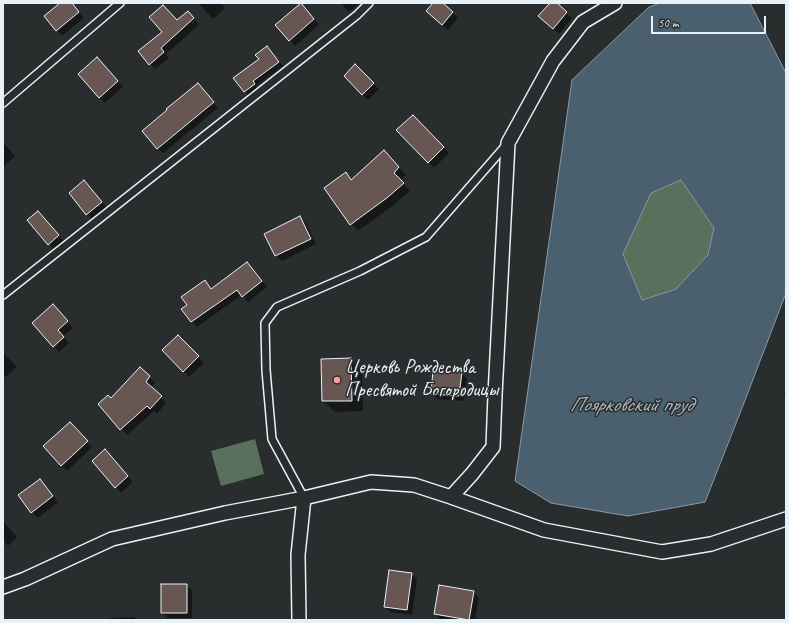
<!DOCTYPE html>
<meta charset="utf-8">
<style>
body{margin:0}
#map{position:relative;width:789px;height:623px;overflow:hidden;background:#2a2d2e;font-family:Caveat,sans-serif}
canvas{display:block}
.frame{position:absolute;inset:0;border:4px solid #e8f1f8;pointer-events:none}
.scale{position:absolute;left:651px;top:16px;width:115px;height:18px;box-sizing:border-box;border:2px solid #e8f1f8;border-top:0;padding-left:5px;font-size:12px;line-height:14px;white-space:nowrap;color:#e8f1f8;-webkit-text-stroke:3px #2a2d2e;paint-order:stroke}
</style>
<div id="map">
<canvas width="789" height="623"></canvas>
<div class="frame"></div>
<div class="scale">50 m</div>
</div>
<script>
const context = document.querySelector('canvas').getContext('2d');
context.lineJoin = 'round';
function fillPath(path, color) {
  context.fillStyle = color;
  context.fill(path, 'evenodd');
}
function toPath(rows) {
  const path = new Path2D();
  for (const r of rows) {
    path.moveTo(r[0], r[1]);
    for (let i = 2; i < r.length; i += 2) path.lineTo(r[i], r[i + 1]);
  }
  return path;
}
function trace(path, color, width, dash) {
  context.strokeStyle = color;
  context.lineWidth = width;
  context.lineCap = dash ? 'butt' : 'round';
  context.setLineDash(dash || []);
  context.stroke(path);
}
function drawText(font, color, halo, rows, align = 'center') {
  context.font = font + ' Caveat,sans-serif';
  context.lineWidth = 3;
  context.setLineDash([]);
  context.textBaseline = 'middle';
  context.strokeStyle = halo;
  context.fillStyle = color;
  for (const [text, x, y, turn = 0] of rows) {
    context.save();
    context.translate(x, y);
    context.rotate((+turn || 0) * Math.PI / 180);
    context.textAlign = isNaN(turn) ? turn : align;
    if (halo) context.strokeText(text, 0, 0);
    context.fillText(text, 0, 0);
    context.restore();
  }
}
const green = toPath([
 [681,180,714,228,708,255,676,289,642,300,623,254,651,193],
 [255,439,264,474,221,486,211,451]
]);
const water = toPath([
 [660,3,750,3,786,73,786,293,744,403,705,502,628,516,551,503,515,481,572,80,649,7,660,3],
 [681,180,714,228,708,255,676,289,642,300,623,254,651,193,681,180]
]);
const shadow = toPath([
 [61,3,77,9,84,18,62,36,57,30],
 [198,3,221,3,225,8,213,19],
 [341,3,357,3,358,4,349,12],
 [435,3,441,3,458,18,448,30,433,17],
 [551,3,555,3,572,18,559,34,545,22],
 [306,10,319,25,295,46,276,25],
 [193,18,199,25,166,54,169,58,155,69,150,64,177,21],
 [267,47,283,66,256,86,258,88,249,96,245,91,260,59],
 [97,58,123,87,105,103,99,97],
 [355,66,379,89,368,100,345,76],
 [203,90,218,108,163,153,157,148],
 [413,116,449,153,434,168,398,131],
 [3,142,15,156,3,167],
 [391,159,406,175,400,180,410,191,395,204,358,231,351,224,346,173,353,180],
 [84,182,107,208,92,219,87,214],
 [43,218,64,241,54,249,49,244],
 [300,218,306,223,316,244,282,261,276,256,266,234],
 [247,263,253,269,267,287,248,302,242,295,197,327,192,322,183,309,188,305,204,281,212,290],
 [58,311,73,328,63,336,69,343,59,352,54,346],
 [178,336,204,363,189,377,164,350],
 [3,352,17,367,6,377,3,374],
 [351,359,362,371,363,411,335,412,323,401],
 [140,368,155,383,151,388,166,403,157,414,154,411,127,435,99,404,111,400],
 [461,373,467,379,464,401,437,399,432,393],
 [786,384,786,397,784,395],
 [75,429,92,447,67,471,61,465],
 [111,456,133,482,121,493,116,487],
 [45,486,58,502,38,518,32,512,19,495],
 [3,521,17,537,8,546,3,540],
 [411,574,417,579,412,615,391,612,385,607],
 [186,585,192,590,192,618,168,618,162,613],
 [474,592,479,598,475,620,441,620,435,614],
 [134,617,137,620,110,620,110,618]
]);
const building = toPath([
 [60,3,72,3,79,12,56,31,44,16,60,3],
 [301,3,314,19,289,41,275,25,301,3],
 [433,3,443,3,453,12,442,25,426,11,433,3],
 [550,3,557,3,567,12,553,29,538,16,550,3],
 [163,5,177,20,188,11,194,18,161,48,164,52,149,65,138,51,162,32,149,17,163,5],
 [267,46,279,62,253,81,255,84,244,92,233,78,259,59,255,55,267,46],
 [97,57,118,81,99,98,78,74,97,57],
 [355,64,374,83,362,95,344,76,355,64],
 [198,83,214,102,157,149,142,131,167,110,166,109,198,83],
 [413,115,444,147,428,163,396,130,413,115],
 [384,150,399,167,394,173,404,183,388,197,350,225,324,188,346,172,351,180,384,150],
 [84,180,102,202,86,215,69,193,84,180],
 [38,211,59,235,48,245,27,220,38,211],
 [300,216,311,239,275,256,264,234,300,216],
 [247,262,262,281,242,297,237,290,191,322,181,309,187,305,181,297,205,280,211,289,247,262],
 [53,304,68,321,58,330,64,337,53,347,32,323,53,304],
 [178,335,199,356,183,372,162,350,178,335],
 [351,358,352,401,322,401,321,359,351,358],
 [140,367,150,376,146,382,162,396,150,409,147,406,120,430,98,404,108,395,111,398,140,367],
 [433,370,462,372,459,396,431,394,433,370],
 [70,422,88,441,61,466,43,446,70,422],
 [105,449,128,476,115,488,92,461,105,449],
 [40,479,53,496,31,513,18,495,40,479],
 [389,570,412,573,407,610,384,607,389,570],
 [161,584,187,584,187,613,161,613,161,584],
 [439,585,474,591,469,620,434,614,439,585]
]);
const lane = toPath([
 [3,103,120,3],
 [3,295,357,15,369,3],
 [304,498,272,439,266,370,265,323,277,307,360,271,426,237,507,144]
]);
const street = toPath([
 [451,497,544,530,662,552,711,544,786,519],
 [3,587,25,579,112,539,225,513,304,498,371,482,414,485,451,497,472,474,493,447,495,395,508,143,553,61,583,22,615,3],
 [299,620,298,555,304,498]
]);
const markers = [
 [337,380,4,"#ff9aa2"]
];
const poiNames = [
 ["Церковь Рождества",345,368],
 ["Пресвятой Богородицы",345,391]
];
const waterNames = [
 ["Поярковский пруд",631,405]
];
fillPath(green, '#59705c');
fillPath(water, '#4a606e');
trace(water, '#899aa5', 1);
fillPath(shadow, '#0007');
fillPath(building, '#685653');
trace(building, '#e8f1f8', 1);
trace(lane, '#e8f1f8', 10);
trace(street, '#e8f1f8', 16);
trace(lane, '#2a2d2e', 7);
trace(street, '#2a2d2e', 13);
for (const [x, y, r, color] of markers) {
  const dot = new Path2D();
  dot.arc(x, y, r, 0, 2 * Math.PI);
  context.fillStyle = color;
  context.fill(dot);
  trace(dot, '#2a2d2e', 1.5);
}
drawText('20px', '#e8f1f8', '#2a2d2e', poiNames, 'left');
drawText('italic 21px', '#a9b7c1', '#2a2d2e', waterNames);
</script>
